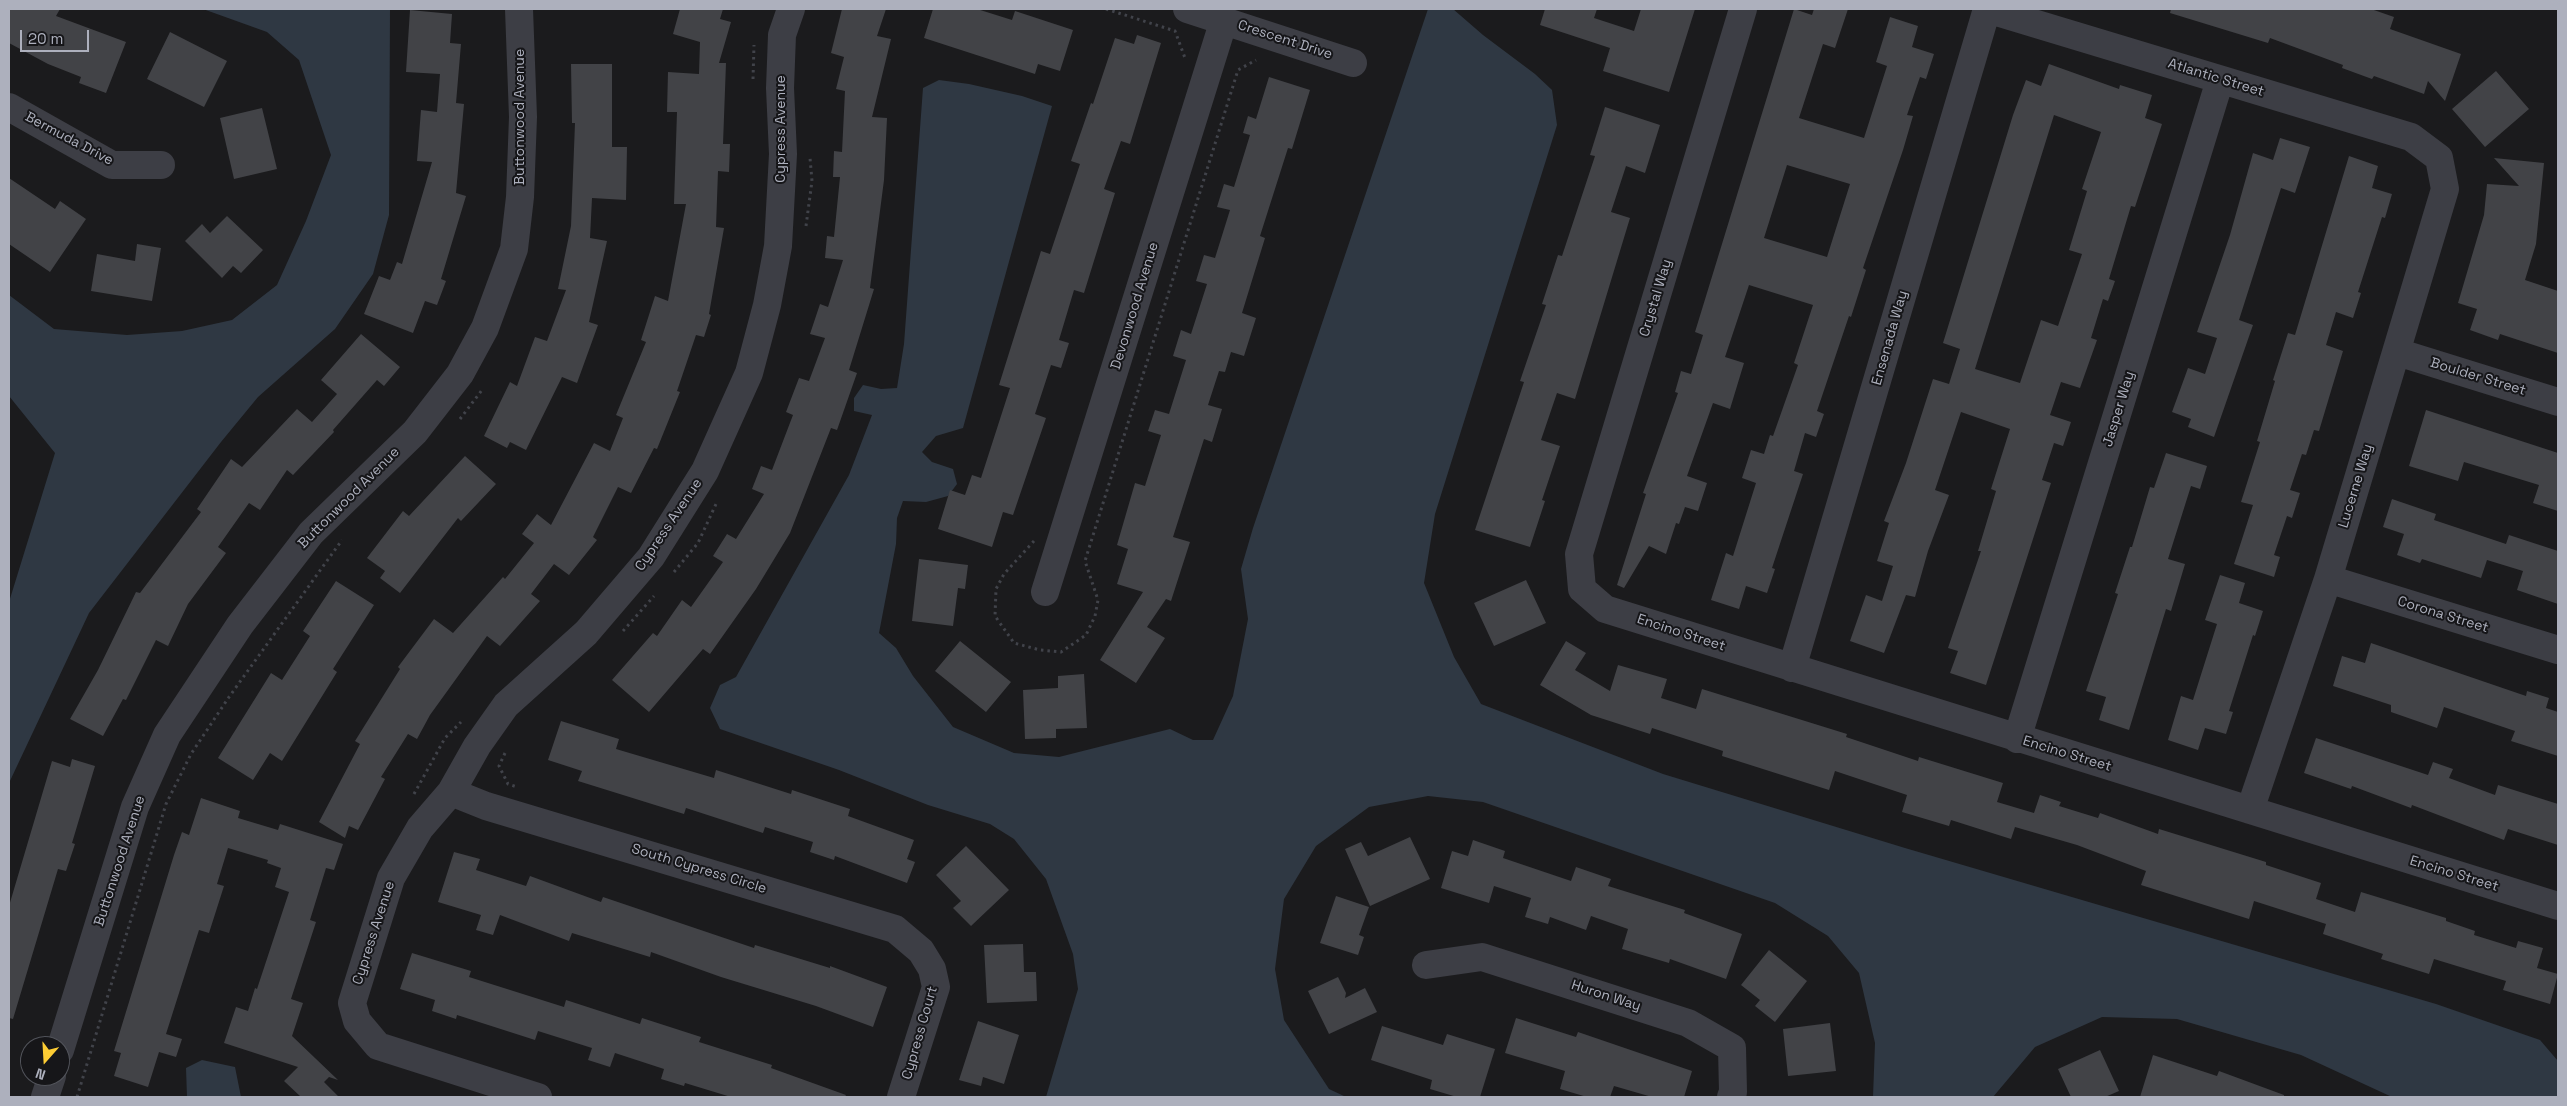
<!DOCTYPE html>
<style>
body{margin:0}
#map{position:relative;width:2567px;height:1106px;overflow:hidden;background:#1b1b1d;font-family:"Space Grotesk",sans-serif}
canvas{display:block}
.frame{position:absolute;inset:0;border:10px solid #adb0bd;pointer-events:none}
.north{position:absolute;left:20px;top:1036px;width:50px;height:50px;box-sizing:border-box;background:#161619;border:1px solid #52545b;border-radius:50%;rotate:199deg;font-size:14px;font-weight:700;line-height:20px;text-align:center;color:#adb0bd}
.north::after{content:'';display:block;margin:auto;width:18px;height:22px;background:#fccc34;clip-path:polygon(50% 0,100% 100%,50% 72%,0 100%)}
.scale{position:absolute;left:20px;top:30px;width:69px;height:22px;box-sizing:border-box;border:2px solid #adb0bd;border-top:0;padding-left:6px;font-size:15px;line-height:18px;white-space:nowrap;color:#adb0bd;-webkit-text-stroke:4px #161619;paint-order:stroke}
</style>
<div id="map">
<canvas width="2567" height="1106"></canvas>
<div class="frame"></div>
<div class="north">N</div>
<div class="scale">20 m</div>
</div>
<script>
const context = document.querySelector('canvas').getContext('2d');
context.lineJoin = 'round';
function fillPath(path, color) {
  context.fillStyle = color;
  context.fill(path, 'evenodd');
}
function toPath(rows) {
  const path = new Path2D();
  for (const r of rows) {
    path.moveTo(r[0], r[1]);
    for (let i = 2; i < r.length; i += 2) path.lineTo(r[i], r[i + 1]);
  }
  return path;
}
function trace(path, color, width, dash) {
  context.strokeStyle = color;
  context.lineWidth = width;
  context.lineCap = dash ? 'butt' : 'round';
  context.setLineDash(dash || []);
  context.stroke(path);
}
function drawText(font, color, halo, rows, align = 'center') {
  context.font = font + ' "Space Grotesk",sans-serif';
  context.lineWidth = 4;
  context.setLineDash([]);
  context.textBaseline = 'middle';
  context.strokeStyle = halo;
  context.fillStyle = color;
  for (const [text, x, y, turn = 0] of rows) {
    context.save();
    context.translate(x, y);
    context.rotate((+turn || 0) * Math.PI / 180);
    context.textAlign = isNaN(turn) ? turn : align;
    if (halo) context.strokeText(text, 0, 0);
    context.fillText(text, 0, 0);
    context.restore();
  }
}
const water = toPath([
 [203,9,390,9,389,215,373,274,335,329,258,397,221,442,89,613,9,783,9,602,55,453,9,396,9,295,54,329,127,335,182,331,232,320,277,285,306,221,331,155,299,60,267,32],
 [1428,9,1453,9,1483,35,1535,74,1552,90,1557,125,1435,514,1424,583,1454,657,1481,704,1663,774,1905,848,2436,1004,2540,1040,2558,1061,2558,1097,2392,1097,2301,1055,2177,1019,2102,1017,2035,1047,1993,1097,1873,1097,1875,1043,1859,973,1828,936,1775,903,1483,802,1428,796,1369,807,1316,846,1284,899,1275,969,1284,1020,1329,1089,1346,1097,1046,1097,1078,989,1073,954,1046,879,1014,839,990,824,928,805,839,770,720,729,710,708,720,685,736,677,849,475,872,415,854,411,854,398,863,385,881,389,897,388,904,344,923,88,939,80,969,84,1022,96,1052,106,963,428,936,436,922,452,932,462,953,469,957,484,948,496,926,502,903,501,897,518,896,544,879,633,896,648,913,676,953,727,1014,753,1059,757,1170,729,1193,740,1213,740,1233,696,1248,619,1241,569,1253,528],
 [202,1060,235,1067,241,1097,187,1097,186,1068]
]);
const building = toPath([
 [9,9,60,9,56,16,126,42,106,93,79,83,81,77,48,64,9,43],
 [680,9,723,9,720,19,731,22,719,63,726,63,723,144,730,144,729,172,718,171,716,227,724,228,709,314,711,315,704,337,696,335,677,391,680,392,657,449,654,448,631,493,618,487,593,537,597,540,569,575,554,564,531,594,540,601,500,646,487,636,430,715,417,739,408,734,381,777,385,779,358,830,349,826,345,838,319,822,360,744,355,741,400,669,398,667,434,619,453,633,503,577,505,579,534,543,522,534,537,514,551,525,594,443,610,451,623,418,616,415,646,342,641,340,655,296,668,301,686,204,674,204,677,112,667,112,668,72,699,74,700,42,673,34],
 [842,9,886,9,877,36,891,39,872,117,887,118,884,180,870,288,874,289,849,370,857,373,837,430,831,428,790,533,756,589,710,654,703,649,649,712,612,680,653,633,657,636,682,600,691,607,723,562,713,556,727,534,736,539,764,494,752,489,761,466,772,470,793,415,786,412,799,378,809,381,825,338,810,334,820,304,828,307,843,260,825,258,827,236,834,237,840,177,833,177,834,151,842,152,845,91,836,89,844,57,831,53],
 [933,9,977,9,1012,20,1015,11,1073,30,1060,71,1038,64,1035,74,924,38],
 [1545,9,1597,9,1594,18,1634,31,1641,9,1695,9,1669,92,1603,71,1610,48,1540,25],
 [1794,9,1812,15,1814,9,1848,9,1835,48,1823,44,1799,118,1864,138,1887,66,1876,62,1890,17,1918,26,1912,47,1934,54,1926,79,1920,77,1907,115,1913,116,1903,150,1863,268,1866,270,1851,317,1849,316,1817,411,1824,414,1816,437,1805,433,1794,471,1803,474,1772,568,1775,569,1767,593,1746,586,1739,609,1711,600,1726,553,1733,556,1756,483,1742,478,1751,450,1764,454,1770,435,1773,436,1798,365,1794,363,1813,305,1749,285,1725,357,1744,363,1730,409,1713,403,1687,476,1707,483,1698,511,1685,507,1679,524,1676,523,1666,554,1649,546,1624,588,1617,585,1646,494,1643,493,1678,393,1675,392,1681,371,1691,374,1703,335,1695,332],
 [1787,165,1850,184,1827,257,1764,238],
 [2171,9,2371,9,2394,17,2390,29,2461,54,2445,101,2428,81,2424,94,2374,76,2372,79,2342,68,2343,65,2270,38,2268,43,2170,13],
 [410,10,452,14,450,43,461,44,456,103,464,104,456,193,466,196,441,279,446,281,437,305,425,301,413,333,364,314,379,276,390,280,397,262,402,264,432,162,417,161,421,110,437,112,440,74,406,72],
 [170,32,227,61,204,107,147,79],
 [1137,35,1161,43,1130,144,1121,141,1104,189,1115,193,1084,293,1074,290,1059,340,1069,343,1061,368,1051,365,1035,414,1046,418,1013,515,1003,512,992,547,938,529,950,490,965,495,972,475,981,478,1010,388,999,385,1041,251,1050,254,1080,164,1071,161,1091,103,1093,104,1115,38,1134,44],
 [571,64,612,64,612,147,627,147,626,200,592,198,590,238,607,241,589,322,598,325,577,383,562,377,526,450,510,442,507,448,484,436,510,382,517,386,535,337,547,341,566,290,558,289,571,226,575,123,572,123],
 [2049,64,2119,89,2120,85,2152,95,2145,118,2162,124,2135,207,2131,206,2109,279,2115,281,2108,301,2103,299,2091,338,2097,340,2080,388,2061,382,2050,415,2071,422,2063,446,2054,443,2042,480,2051,483,1986,685,1950,673,1958,651,1948,648,1981,551,1978,551,1996,491,1991,489,2010,429,1961,412,1935,490,1949,495,1928,551,1915,597,1906,595,1884,653,1850,641,1866,595,1882,601,1893,566,1877,561,1889,523,1884,521,1906,463,1933,379,1949,384,1960,349,1943,343,2013,115,2026,80,2041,86],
 [2054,115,2101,132,2082,189,2087,191,2069,250,2082,254,2058,326,2041,320,2020,383,1975,369],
 [2496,71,2529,109,2485,147,2452,109],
 [1269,77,1310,90,1292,149,1288,148,1260,236,1265,238,1242,313,1256,318,1244,356,1231,352,1225,372,1219,371,1208,405,1222,409,1212,442,1204,439,1173,537,1190,542,1171,601,1166,599,1147,627,1165,638,1136,683,1100,660,1143,592,1117,584,1128,549,1117,545,1135,483,1145,486,1161,435,1148,431,1155,410,1169,414,1186,360,1173,356,1181,330,1191,334,1207,284,1196,281,1204,255,1215,258,1230,210,1217,207,1224,184,1234,187,1250,135,1243,133,1248,116,1256,119],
 [1605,107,1660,125,1645,173,1626,166,1611,212,1630,218,1575,399,1557,393,1541,440,1560,446,1542,500,1545,501,1530,547,1475,530,1524,382,1520,381,1546,305,1542,304,1558,255,1562,256,1595,156,1590,155],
 [262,108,277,169,234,179,220,118],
 [2280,138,2310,147,2295,193,2281,188,2239,320,2253,325,2214,437,2188,427,2191,419,2172,412,2188,368,2205,374,2217,338,2197,332,2230,235,2253,153,2273,160],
 [2349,156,2378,166,2372,188,2392,194,2385,218,2382,217,2358,292,2361,293,2353,318,2336,312,2326,345,2343,351,2319,431,2314,430,2306,455,2302,454,2290,490,2300,493,2292,518,2287,516,2274,555,2280,557,2274,577,2234,564,2253,505,2241,502,2260,442,2257,441,2275,381,2273,380,2288,333,2295,335],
 [2494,158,2544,163,2536,244,2525,280,2558,291,2558,353,2500,334,2498,340,2470,330,2477,309,2458,303,2484,215,2487,184,2519,186],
 [9,178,55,209,60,201,86,219,50,272,9,244],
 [227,216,263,250,241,273,233,266,222,278,185,241,202,224,210,233],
 [137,244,161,248,152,301,91,291,97,254,135,261],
 [361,334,400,367,384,386,377,380,333,430,334,432,293,475,287,470,260,510,249,503,218,547,226,553,188,604,168,646,156,640,126,700,123,699,103,736,70,719,98,670,136,592,140,593,201,512,197,509,231,459,242,467,297,409,312,422,337,394,321,380],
 [2426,410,2558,453,2558,511,2533,503,2539,485,2464,462,2458,481,2409,466],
 [2166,453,2207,466,2200,489,2191,486,2168,559,2185,564,2171,611,2166,609,2129,730,2099,720,2106,697,2086,691,2118,594,2115,593,2130,547,2132,547,2150,487,2154,488],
 [465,456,496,484,461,521,458,518,400,593,380,578,385,571,367,558,403,511,409,516],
 [2392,499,2436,514,2434,520,2506,544,2509,535,2558,551,2558,604,2517,590,2523,571,2487,560,2481,578,2422,559,2420,563,2397,555,2404,534,2383,527],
 [919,559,968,565,965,589,958,588,953,626,912,621],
 [2220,575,2245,583,2239,603,2263,611,2255,636,2253,635,2229,711,2233,712,2226,734,2205,728,2198,750,2168,740,2181,696,2193,700,2217,624,2205,620],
 [1526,580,1546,623,1494,646,1474,603],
 [336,581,374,605,333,669,337,672,282,761,270,753,253,780,218,758,271,673,282,680,310,636,303,631],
 [960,641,1011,682,986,712,935,671],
 [1566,641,1586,653,1575,670,1610,691,1618,665,1667,679,1661,698,1696,709,1702,689,1847,734,1846,737,1918,761,1919,757,2003,783,1997,802,2034,813,2040,795,2061,802,2059,806,2098,818,2100,813,2158,834,2159,829,2266,862,2266,865,2321,883,2316,899,2355,912,2361,892,2446,918,2446,921,2475,931,2474,935,2516,948,2518,941,2543,948,2537,968,2558,974,2550,1004,2503,990,2506,981,2434,959,2429,974,2381,959,2383,954,2323,934,2326,924,2254,901,2249,919,2141,885,2146,871,2077,845,2015,827,2011,839,1951,820,1949,826,1902,812,1907,795,1835,771,1829,790,1722,756,1723,751,1652,728,1650,734,1591,715,1540,685],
 [2371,643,2526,696,2527,691,2549,698,2546,708,2558,712,2558,756,2511,741,2515,731,2444,707,2437,728,2391,712,2391,705,2333,686,2342,656,2365,663],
 [1084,674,1087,728,1056,729,1056,738,1025,739,1023,690,1058,688,1058,676],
 [561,721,619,739,616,749,714,778,716,770,791,794,792,790,850,809,848,816,914,840,907,859,915,862,907,883,835,856,834,860,810,852,813,842,765,827,763,833,686,808,684,814,578,781,582,771,548,760],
 [2316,738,2428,775,2433,762,2453,769,2449,778,2495,795,2498,785,2558,804,2558,845,2508,829,2504,840,2412,805,2411,808,2352,786,2351,789,2304,773],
 [72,759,95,766,72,843,75,844,66,871,58,869,13,1019,9,1018,9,906,52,761,70,767],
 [201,798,240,811,238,818,278,830,280,824,343,844,334,870,326,868,310,920,316,922,291,999,303,1003,292,1036,338,1080,329,1077,324,1082,339,1097,301,1097,284,1081,298,1067,224,1043,236,1007,248,1011,255,988,257,989,289,892,275,887,281,868,267,863,268,860,228,848,217,884,224,886,209,933,199,930,166,1034,182,1039,176,1057,159,1052,148,1087,114,1076,121,1053,114,1051,174,855,182,832,189,835],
 [1410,837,1430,879,1370,906,1345,849,1361,842,1368,856],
 [1473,840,1505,851,1503,858,1571,881,1576,867,1611,879,1608,886,1685,910,1684,913,1742,934,1726,979,1670,959,1669,963,1622,949,1628,929,1591,916,1586,930,1550,917,1548,924,1525,917,1531,898,1494,886,1489,903,1441,888,1452,851,1468,856],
 [966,846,1009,890,971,926,953,908,961,901,936,875],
 [454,852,480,859,476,870,526,886,530,876,601,902,603,897,754,948,755,945,830,968,830,966,887,987,873,1027,816,1006,721,977,651,952,650,957,572,933,569,941,500,915,493,935,476,930,481,915,438,902],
 [1336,896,1369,907,1359,935,1364,937,1358,955,1320,943],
 [1023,944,1024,972,1036,972,1037,1001,987,1003,984,945],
 [1769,950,1807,981,1775,1022,1755,1006,1760,1000,1741,985],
 [412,953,471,971,469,977,564,1007,566,1000,640,1024,642,1018,701,1037,699,1042,772,1065,771,1068,846,1095,845,1097,731,1097,685,1083,684,1086,661,1079,664,1069,615,1053,610,1067,588,1060,592,1048,538,1031,535,1040,457,1015,456,1019,432,1011,435,1000,400,989],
 [1338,977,1346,993,1345,998,1365,988,1377,1012,1329,1034,1308,991],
 [1516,1018,1576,1037,1578,1032,1692,1071,1684,1097,1652,1097,1614,1086,1610,1097,1587,1097,1560,1089,1565,1071,1505,1053],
 [978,1021,1019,1035,1004,1084,983,1077,981,1086,959,1080],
 [1830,1023,1836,1071,1788,1076,1783,1029],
 [1382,1026,1443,1045,1447,1034,1495,1049,1480,1097,1457,1097,1430,1089,1432,1080,1371,1060],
 [2100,1050,2119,1091,2105,1097,2071,1097,2058,1069],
 [2153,1055,2217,1076,2219,1071,2284,1095,2284,1097,2140,1097]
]);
const path = toPath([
 [1106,9,1175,31,1185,58],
 [753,79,754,45],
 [806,226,812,181,810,158],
 [460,419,482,390],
 [1034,541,1004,574,996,589,995,616,1014,643,1040,650,1061,652,1086,635,1095,616,1098,600,1085,561,1238,70,1256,60],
 [674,572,698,543,716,504],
 [623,631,654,596],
 [505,753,499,766,508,784,517,787],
 [414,794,445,738,461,722],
 [77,1097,166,804,191,754,229,697,342,540]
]);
const minor = toPath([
 [1187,9,1353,63],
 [1743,9,1579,554,1582,589,1605,609,2558,906],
 [9,107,112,165,161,165],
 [2397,352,2558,402],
 [2328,579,2558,650],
 [1045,592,1224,20],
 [1792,668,1987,9,2411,137,2439,158,2445,189,2328,579,2250,810],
 [2017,739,2220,80],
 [451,792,486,806,895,929,921,951,932,969,936,987,901,1097],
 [1426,965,1482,957,1688,1023,1732,1048,1733,1092,1731,1097],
 [60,1050,135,807,167,735,240,625,311,533,415,432,460,374,485,328,514,249,520,197,523,117,519,9],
 [45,1097,52,1076],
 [538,1097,378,1046,357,1021,352,1003,391,878,420,828,451,792,477,746,506,705,586,633,651,557,705,471,749,373,767,305,778,246,783,154,780,88,782,35,791,9]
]);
const streetNames = [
 ["Crescent Drive",1285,40,18],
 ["Atlantic Street",2216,78,17],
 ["Buttonwood Avenue",520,117,-90],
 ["Cypress Avenue",781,129,-90],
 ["Bermuda Drive",69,139,28],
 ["Crystal Way",1656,298,-73],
 ["Devonwood Avenue",1135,306,-73],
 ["Ensenada Way",1890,338,-74],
 ["Boulder Street",2478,377,17],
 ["Jasper Way",2119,409,-73],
 ["Lucerne Way",2356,486,-73],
 ["Buttonwood Avenue",349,498,-45],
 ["Cypress Avenue",669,525,-56],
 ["Corona Street",2443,615,17],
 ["Encino Street",1681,633,18],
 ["Encino Street",2067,754,17],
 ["Buttonwood Avenue",120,861,-72],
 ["South Cypress Circle",699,869,17],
 ["Encino Street",2454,874,17],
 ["Cypress Avenue",374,933,-72],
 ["Huron Way",1606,996,18],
 ["Cypress Court",920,1033,-74]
];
fillPath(water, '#2f3843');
fillPath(building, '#424347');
trace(path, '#41434a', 3, [2.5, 4]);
trace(minor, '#3d3e45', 28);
drawText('14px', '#adb0bd', '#161619', streetNames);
</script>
